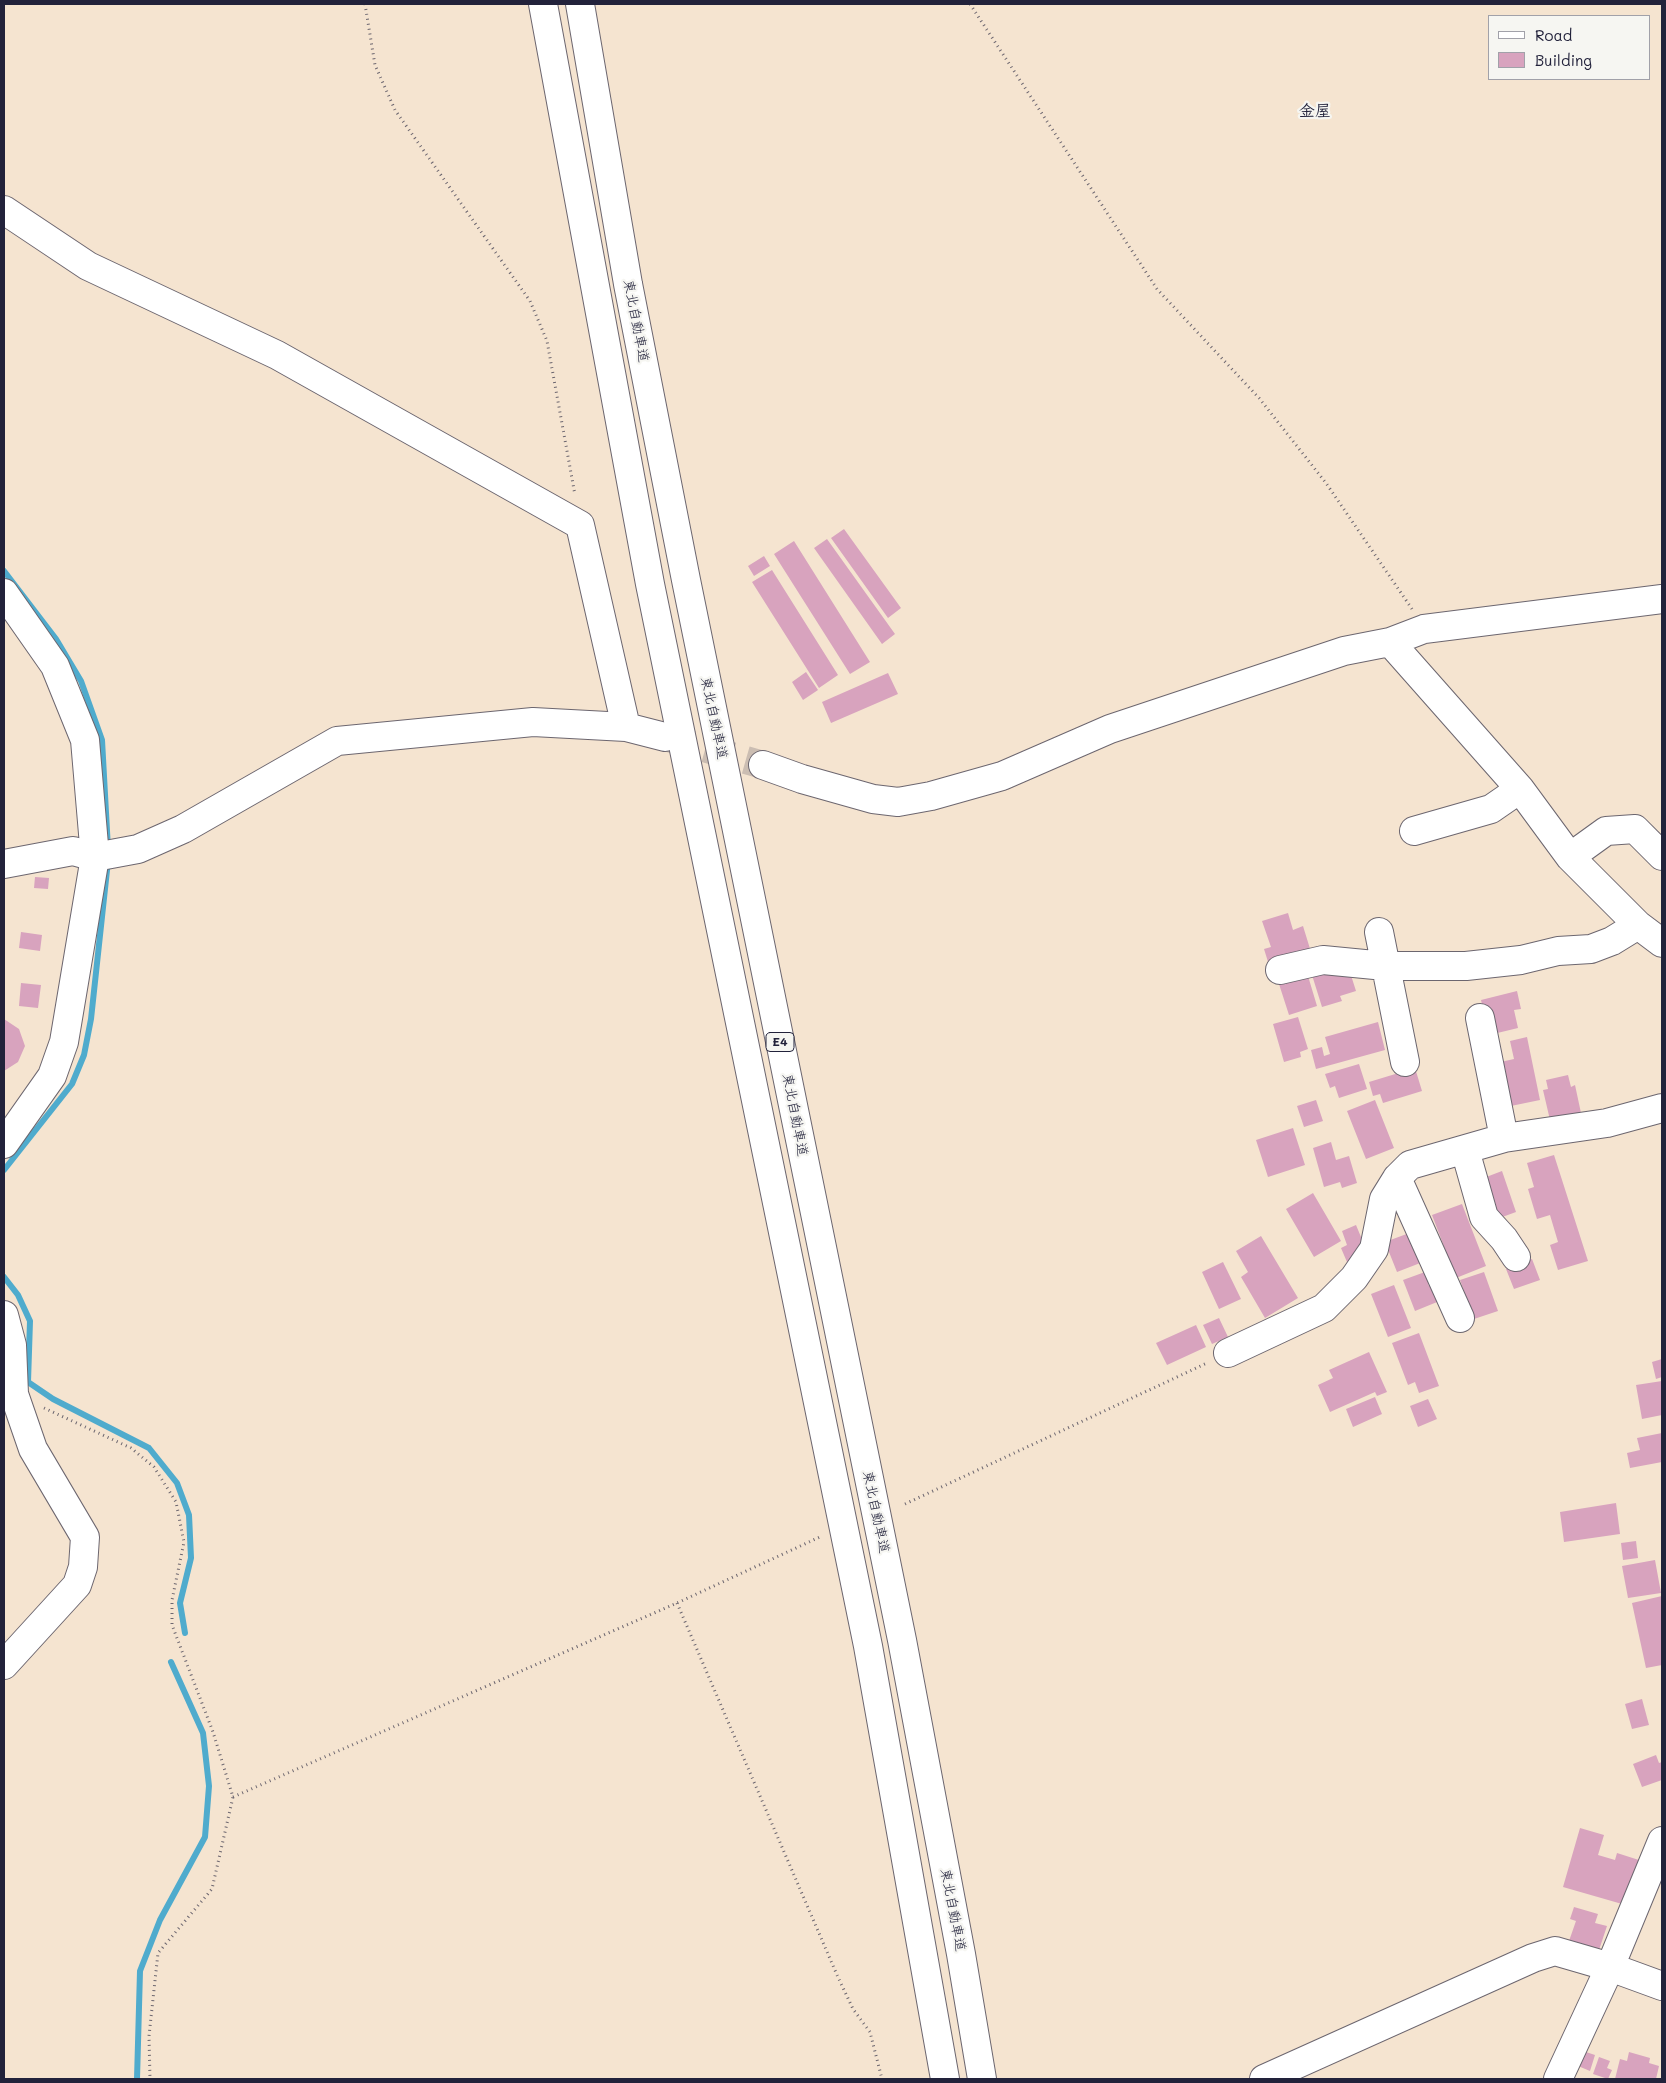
<!DOCTYPE html>
<meta charset="utf-8">
<style>
body{margin:0}
#map{position:relative;width:1666px;height:2083px;overflow:hidden;background:#f5e4d0;font-family:Mali,sans-serif}
canvas{display:block}
.frame{position:absolute;inset:0;border:5px solid #22223b;pointer-events:none}
.legend{position:absolute;left:1488px;top:15px;width:162px;height:65px;box-sizing:border-box;background:#f6f6f2;border:1px solid #a1a1a9;margin:0;padding:6px 9px;list-style:none;font-size:15px;color:#22223b}
.legend li{display:flex;align-items:center;gap:10px;height:25px}
.legend b{width:25px;border:1px solid #a1a1a9}
</style>
<div id="map">
<canvas width="1666" height="2083"></canvas>
<div class="frame"></div>
<ul class="legend">
<li><b style="height:6px;background:#fff"></b>Road</li>
<li><b style="height:14px;background:#d8a3be"></b>Building</li>
</ul>
</div>
<script>
const context = document.querySelector('canvas').getContext('2d');
context.lineJoin = 'round';
function toPath(rows) {
  const path = new Path2D();
  for (const r of rows) {
    path.moveTo(r[0], r[1]);
    for (let i = 2; i < r.length; i += 2) path.lineTo(r[i], r[i + 1]);
  }
  return path;
}
function trace(path, color, width, dash) {
  context.strokeStyle = color;
  context.lineWidth = width;
  context.lineCap = dash ? 'butt' : 'round';
  context.setLineDash(dash || []);
  context.stroke(path);
}
function fillPath(path, color) {
  context.fillStyle = color;
  context.fill(path, 'evenodd');
}
function drawText(font, color, halo, rows, align = 'center') {
  context.font = font + ' Mali,"Klee One",sans-serif';
  context.lineWidth = 4.5;
  context.setLineDash([]);
  context.textBaseline = 'middle';
  context.strokeStyle = halo;
  context.fillStyle = color;
  for (const [text, x, y, turn = 0] of rows) {
    context.save();
    context.translate(x, y);
    context.rotate((+turn || 0) * Math.PI / 180);
    context.textAlign = isNaN(turn) ? turn : align;
    if (halo) context.strokeText(text, 0, 0);
    context.fillText(text, 0, 0);
    context.restore();
  }
}
const stream = toPath([
 [4,571,56,639,81,681,102,740,108,849],
 [4,1170,72,1084,84,1055,91,1019,108,861],
 [4,1277,18,1295,30,1321,28,1382,53,1399,149,1448,177,1483,189,1515,191,1558,180,1603,185,1633],
 [137,2079,140,1971,160,1920,205,1837,209,1786,203,1733,171,1662]
]);
const building = toPath([
 [844,529,901,608,888,618,831,538],
 [827,539,895,634,882,644,814,548],
 [794,541,870,662,850,674,774,554],
 [764,556,770,566,754,576,748,566],
 [772,570,838,675,819,688,752,582],
 [806,672,818,690,803,700,792,682],
 [888,673,898,694,831,723,822,702],
 [35,877,49,878,48,889,34,888],
 [1288,913,1293,930,1303,926,1311,952,1269,965,1264,949,1271,947,1262,921],
 [21,932,42,935,40,951,19,948],
 [1349,969,1356,991,1340,996,1342,1001,1322,1007,1312,975],
 [1308,976,1317,1006,1289,1015,1279,984],
 [21,983,41,985,38,1008,19,1006],
 [1517,991,1521,1009,1514,1010,1518,1028,1489,1035,1481,1000],
 [1298,1017,1308,1049,1300,1052,1301,1057,1284,1062,1273,1024],
 [4,1019,19,1029,25,1046,18,1062,4,1071],
 [1378,1022,1385,1050,1316,1069,1311,1050,1322,1047,1324,1056,1330,1054,1325,1037],
 [1527,1037,1540,1100,1506,1107,1496,1063,1514,1059,1510,1041],
 [1359,1064,1367,1089,1339,1098,1335,1086,1330,1088,1325,1074],
 [1415,1068,1422,1091,1383,1103,1380,1094,1373,1096,1369,1082],
 [1568,1075,1571,1087,1575,1085,1581,1113,1550,1120,1543,1090,1548,1089,1546,1080],
 [1316,1100,1323,1121,1304,1127,1297,1106],
 [1375,1100,1394,1148,1366,1159,1347,1111],
 [1293,1128,1305,1165,1268,1177,1256,1140],
 [1331,1142,1336,1160,1349,1156,1357,1183,1342,1188,1340,1182,1324,1187,1313,1148],
 [1554,1155,1588,1261,1558,1270,1550,1245,1558,1242,1550,1215,1537,1219,1528,1189,1534,1187,1527,1163],
 [1502,1171,1516,1212,1494,1220,1481,1179],
 [1313,1193,1341,1241,1314,1257,1286,1209],
 [1462,1204,1486,1266,1456,1278,1432,1215],
 [1356,1225,1366,1249,1358,1257,1347,1262,1341,1248,1347,1245,1342,1231],
 [1412,1232,1428,1260,1397,1272,1385,1242],
 [1261,1236,1298,1298,1265,1318,1241,1277,1248,1272,1236,1251],
 [1532,1259,1540,1280,1514,1289,1506,1269],
 [1223,1262,1241,1299,1219,1309,1202,1272],
 [1425,1272,1429,1286,1436,1283,1442,1300,1415,1311,1403,1280],
 [1484,1272,1498,1311,1474,1319,1460,1280],
 [1394,1285,1411,1328,1388,1337,1371,1294],
 [1219,1318,1228,1337,1212,1344,1203,1325],
 [1196,1325,1206,1347,1167,1365,1156,1343],
 [1419,1333,1439,1386,1419,1393,1415,1382,1408,1385,1392,1343],
 [1369,1352,1387,1392,1377,1396,1375,1392,1330,1412,1318,1385,1333,1378,1329,1370],
 [1662,1359,1662,1377,1656,1379,1652,1362],
 [1662,1381,1662,1415,1642,1419,1636,1385],
 [1375,1397,1382,1414,1353,1427,1346,1409],
 [1428,1399,1437,1419,1418,1427,1410,1406],
 [1662,1433,1662,1462,1630,1468,1627,1453,1640,1450,1637,1438],
 [1616,1503,1620,1534,1564,1542,1560,1512],
 [1636,1541,1638,1558,1623,1560,1621,1543],
 [1655,1560,1661,1593,1628,1598,1622,1566],
 [1662,1596,1662,1665,1646,1668,1632,1603],
 [1642,1699,1649,1725,1632,1729,1625,1704],
 [1656,1755,1659,1763,1662,1762,1662,1780,1642,1787,1633,1764],
 [1580,1828,1604,1835,1598,1855,1615,1860,1617,1853,1642,1861,1629,1906,1563,1887],
 [1574,1907,1598,1914,1595,1923,1607,1926,1599,1950,1569,1941,1576,1921,1570,1919],
 [1583,2051,1595,2055,1590,2071,1578,2066],
 [1629,2052,1650,2058,1649,2063,1659,2066,1656,2079,1615,2079,1620,2059,1627,2061],
 [1599,2057,1610,2061,1607,2068,1612,2070,1608,2079,1593,2074]
]);
const minorTunnel = toPath([
 [665,737,763,765]
]);
const path = toPath([
 [365,4,375,65,395,110,530,301,547,341,575,495],
 [970,4,1157,289,1259,398,1326,483,1412,609],
 [44,1408,131,1448,154,1467,176,1502,184,1542,172,1600,172,1625,213,1732,233,1797,212,1889,158,1953,149,2036,150,2079],
 [905,1504,1207,1363],
 [677,1603,837,1975,853,2009,870,2032,882,2079],
 [233,1797,677,1603,822,1536]
]);
const minor = toPath([
 [4,210,88,266,277,355,580,525,626,727],
 [4,593,55,666,85,740,95,857,64,1042,52,1076,4,1144],
 [1390,642,1520,789,1570,857,1638,925,1662,943],
 [763,765,802,779,873,799,898,802,931,796,1002,776,1110,729,1344,651,1390,642,1424,629,1662,599],
 [1414,831,1491,809,1520,789],
 [1570,857,1606,831,1635,829,1662,856],
 [4,864,73,851,95,857,138,849,183,829,337,741,533,722,626,727,665,737],
 [1379,932,1405,1062],
 [1280,970,1323,960,1385,966,1466,966,1521,960,1558,951,1591,949,1612,941,1638,925],
 [1480,1018,1504,1138],
 [1465,1150,1484,1217,1504,1239,1516,1257],
 [1397,1178,1460,1318],
 [4,1315,12,1345,14,1394,33,1449,85,1537,83,1567,77,1585,4,1665],
 [1228,1353,1324,1308,1354,1278,1374,1249,1384,1199,1397,1178,1410,1165,1504,1138,1607,1123,1662,1108],
 [1264,2079,1533,1958,1555,1951,1610,1967,1662,1986],
 [1558,2079,1610,1967,1662,1841]
]);
const highway = toPath([
 [543,4,650,584,868,1646,945,2079],
 [580,4,628,284,686,580,902,1640,961,1954,982,2079]
]);
const shields = [
 [780,1042,28]
];
const shieldNames = [
 ["E4",780,1042]
];
const streetNames = [
 ["東北自動車道",636,321,79],
 ["東北自動車道",714,718,78],
 ["東北自動車道",795,1115,79],
 ["東北自動車道",876,1512,78],
 ["東北自動車道",953,1910,79]
];
const quarterNames = [
 ["金屋",1315,111]
];
trace(stream, '#4fabcd', 6);
fillPath(building, '#d8a3be');
trace(minorTunnel, '#cbbdb2', 28, [28, 14]);
trace(minor, '#6c666f', 30);
trace(highway, '#6c666f', 30);
trace(path, '#6c666f', 3, [1, 4]);
trace(minor, '#fff', 28);
trace(highway, '#fff', 28);
for (const [x, y, w] of shields) {
  const box = new Path2D();
  box.roundRect(x - w / 2, y - 9.5, w, 19, 4);
  context.fillStyle = '#f6f6f2';
  context.fill(box);
  trace(box, '#22223b', 1);
}
drawText('bold 12px', '#22223b', null, shieldNames);
drawText('14px', '#22223b', '#f6f6f2', streetNames);
drawText('bold 16px', '#22223b', '#f6f6f2', quarterNames);
</script>
